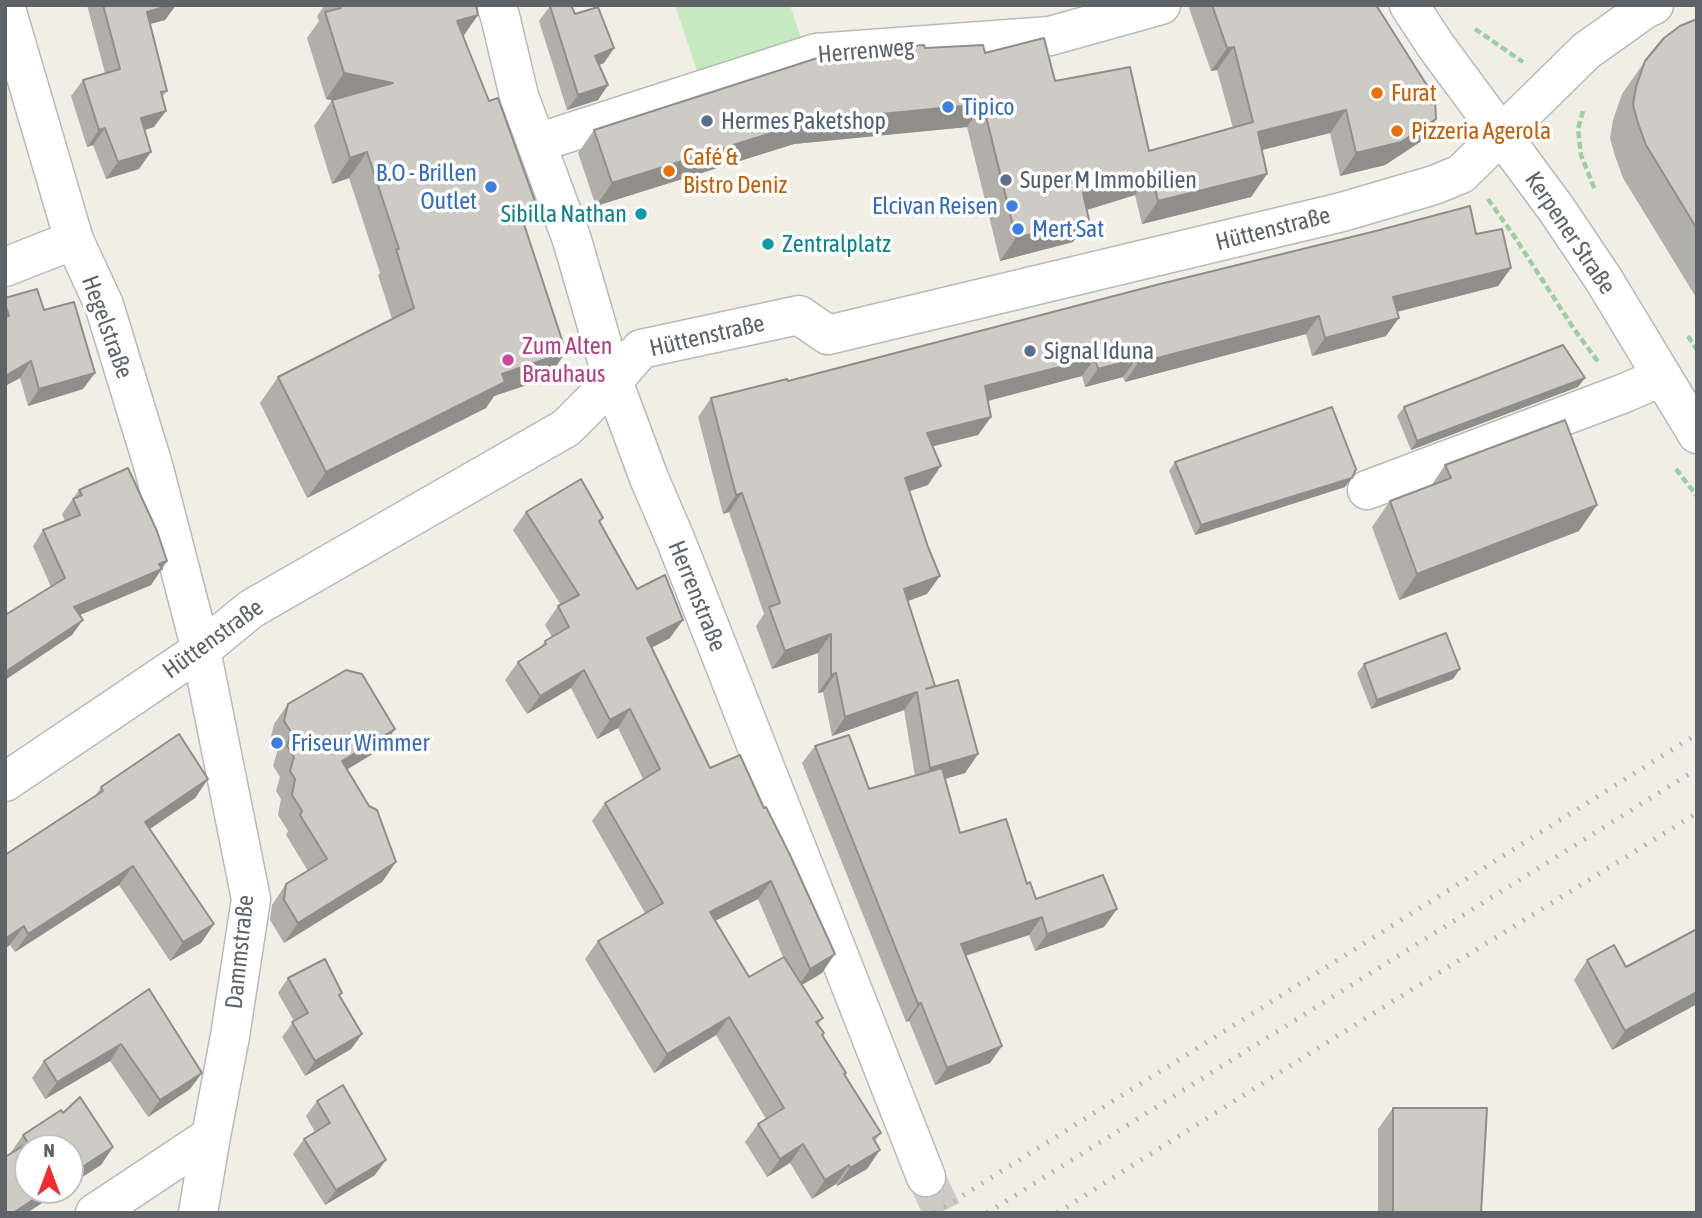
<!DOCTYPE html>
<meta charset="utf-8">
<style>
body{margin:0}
#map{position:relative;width:1702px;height:1218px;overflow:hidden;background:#f1eee6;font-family:"Asap Condensed",sans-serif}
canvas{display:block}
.frame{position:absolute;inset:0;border:7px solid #5e6367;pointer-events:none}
.north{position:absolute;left:14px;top:1134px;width:70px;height:70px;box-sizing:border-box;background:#fff;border:2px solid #bfc1c2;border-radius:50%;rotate:0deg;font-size:19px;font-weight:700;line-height:28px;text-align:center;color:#5e6367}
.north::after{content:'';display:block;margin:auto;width:24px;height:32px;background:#f22b2e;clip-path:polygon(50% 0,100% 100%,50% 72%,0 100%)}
</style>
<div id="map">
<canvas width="1702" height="1218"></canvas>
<div class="frame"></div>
<div class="north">N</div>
</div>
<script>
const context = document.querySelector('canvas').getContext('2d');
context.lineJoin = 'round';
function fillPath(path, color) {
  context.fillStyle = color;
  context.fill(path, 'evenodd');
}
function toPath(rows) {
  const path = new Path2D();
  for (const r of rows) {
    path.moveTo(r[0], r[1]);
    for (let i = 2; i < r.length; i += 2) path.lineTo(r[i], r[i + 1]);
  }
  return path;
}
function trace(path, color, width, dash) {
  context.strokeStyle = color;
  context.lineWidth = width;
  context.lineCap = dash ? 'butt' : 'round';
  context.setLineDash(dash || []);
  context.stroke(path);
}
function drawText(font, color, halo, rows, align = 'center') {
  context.font = font + ' "Asap Condensed",sans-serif';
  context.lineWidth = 7;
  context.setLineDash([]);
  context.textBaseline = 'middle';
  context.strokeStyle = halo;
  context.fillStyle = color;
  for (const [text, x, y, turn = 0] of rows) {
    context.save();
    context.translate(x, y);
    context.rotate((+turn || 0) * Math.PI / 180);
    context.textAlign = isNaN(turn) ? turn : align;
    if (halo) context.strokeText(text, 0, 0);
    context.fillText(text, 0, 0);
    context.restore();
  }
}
const green = toPath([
 [675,5,790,5,804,47,701,83]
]);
const minorTunnel = toPath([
 [926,1177,943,1213]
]);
const path = toPath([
 [1475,29,1523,62],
 [1583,111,1578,129,1581,155,1595,190],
 [1430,118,1441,138],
 [1488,199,1514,236,1574,329,1599,363],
 [1688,336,1697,350],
 [1676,469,1697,496]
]);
const minor = toPath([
 [5,5,74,240,104,305,153,465,201,650,251,899,230,1036,211,1136,198,1213],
 [496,5,500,16,519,96,572,240,613,381,649,478,676,541,926,1177],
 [1409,5,1436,46,1557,210,1604,280,1697,434],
 [537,143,816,53,1050,36,1161,5],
 [5,267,74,240],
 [1367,490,1622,394,1662,377],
 [5,782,201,650,251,609,566,428,613,381,641,349,799,315,828,335,1342,212,1434,185,1461,174,1586,51,1645,9,1654,5],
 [95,1213,211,1136]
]);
const rail = toPath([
 [935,1213,1697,734],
 [987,1213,1697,769],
 [1057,1213,1366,1018,1697,813]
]);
const wall = toPath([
 [87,5,176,5,165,20,150,24,167,91,162,97,154,127,144,130,139,169,106,179,93,145,87,147,71,96,83,80,105,73],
 [325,5,476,5,463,37,524,225,548,378,494,396,486,408,307,498,260,403,278,377,392,319,378,275,380,273,349,178,332,184,314,126,332,100,326,99,307,38,319,21,317,16],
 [1188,5,1376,5,1436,119,1420,142,1385,165,1340,176,1330,133,1262,150,1267,174,1251,197,1142,224,1135,195,1087,210,1073,242,1000,261,967,127,794,144,596,206,578,153,594,130,925,48,985,53,1055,81,1149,151,1233,128,1217,70,1211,71],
 [550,6,575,14,614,48,604,63,599,65,608,85,598,100,567,110,539,21],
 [1697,19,1697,299,1623,178,1615,156,1610,138,1613,120,1622,94,1645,61],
 [1476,234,1511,268,1498,286,1397,312,1386,336,1312,356,1306,334,1125,382,1123,377,1085,387,1082,376,988,401,991,417,978,435,933,446,928,485,909,491,927,594,908,601,935,686,978,754,965,773,945,779,960,833,1027,884,1036,899,1117,909,1104,927,1035,951,1029,935,966,956,1002,1046,990,1063,935,1085,909,1021,906,1022,802,763,815,746,869,789,915,776,904,710,832,736,823,692,818,693,818,653,772,669,756,626,764,614,729,512,723,514,698,417,711,398,788,381],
 [5,298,44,310,83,389,28,406,20,378,5,386],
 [1578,387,1411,450,1397,416,1404,407],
 [1175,462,1345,487,1195,535,1169,471],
 [1445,465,1579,531,1399,600,1372,527,1390,501,1431,486],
 [79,490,167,561,151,585,80,615,72,635,5,680,5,610,7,614,51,587,33,546,43,530,65,521,62,514],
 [526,512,600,523,637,589,670,638,651,648,710,768,822,973,801,985,823,1018,818,1025,823,1035,846,1073,844,1075,881,1133,875,1141,867,1169,837,1186,836,1184,812,1199,790,1163,767,1177,745,1142,758,1124,766,1119,716,1035,654,1073,585,959,598,941,645,913,592,821,605,803,643,779,618,728,597,739,571,688,527,714,505,680,518,662,540,648,545,641,552,637,545,625,558,606,561,605,513,530],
 [758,899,783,957,749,977,715,921],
 [1364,664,1453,679,1371,709,1357,673],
 [288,704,395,729,381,749,347,769,396,862,382,882,284,943,270,920,272,905,286,884,308,871,286,835,288,831,278,815,281,799,276,791,280,777,273,766,277,752,270,741,274,724],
 [208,779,195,798,150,829,214,924,201,943,170,961,119,885,15,952,10,945,95,796,101,787],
 [1587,960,1626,967,1697,1004,1612,1050,1574,980],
 [288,978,340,996,362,1034,351,1049,305,1076,282,1037,294,1021,278,993],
 [149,989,202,1073,190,1089,148,1117,110,1061,45,1099,32,1078,44,1061],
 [317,1101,375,1175,325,1205,293,1154,304,1139,315,1132,306,1116],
 [1393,1108,1481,1213,1378,1213,1378,1129],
 [63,1113,113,1147,101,1165,12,1153,11,1152,23,1135]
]);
const shadedWall = toPath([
 [171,5,176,5,165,20,135,28,147,12],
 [478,15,460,41,457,21],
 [1234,47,1217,70,1211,71,1227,48],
 [614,48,604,63,584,71,595,56],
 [344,73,393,83,375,109,326,99],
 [608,85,598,100,567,110,578,95],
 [983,104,967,127,794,144,596,206,612,183,810,121],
 [1346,110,1330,133,1242,155,1258,132],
 [166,111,154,127,129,135,141,118],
 [1436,119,1420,142,1385,165,1340,176,1356,153],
 [105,128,93,145,87,147,99,130],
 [151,152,139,169,106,179,118,162],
 [367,152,349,178,332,184,350,158],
 [1151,172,1135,195,1067,216,1083,193],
 [1267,174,1251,197,1142,224,1158,201],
 [537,207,519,233,520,212],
 [1089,220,1073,242,1000,261,1016,238],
 [1511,268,1498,286,1380,316,1393,297],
 [1319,316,1306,334,1125,382,1138,363],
 [1399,318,1386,336,1312,356,1325,338],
 [566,352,548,378,494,396,486,408,307,498,326,472,502,374],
 [1095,358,1082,376,972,405,985,386],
 [1136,359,1123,377,1085,387,1098,369],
 [31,361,20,378,5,386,5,376],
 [95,373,83,389,28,406,39,389],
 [1585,378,1578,387,1411,450,1417,441],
 [991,417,978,435,914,451,927,433],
 [941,466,928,485,892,497,905,478],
 [1352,478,1345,487,1195,535,1201,525],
 [742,493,729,512,723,514,736,495],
 [1597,505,1579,531,1399,600,1417,574],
 [167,561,151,585,63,622,74,607],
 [940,576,927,594,891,607,904,589],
 [83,620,72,635,5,680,5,672],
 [683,620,670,638,634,657,647,638],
 [831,634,818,653,772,669,785,651],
 [1460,669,1453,679,1371,709,1377,700],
 [584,670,571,688,527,714,540,696],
 [836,673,823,692,818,693,831,675],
 [917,692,904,710,832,736,845,717],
 [630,709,618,728,597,739,610,720],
 [395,729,381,749,328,781,342,761],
 [978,754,965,773,917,787,930,768],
 [208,779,195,798,132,841,145,822],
 [396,862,382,882,284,943,298,923],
 [133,866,119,885,15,952,28,934],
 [771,881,758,899,697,930,710,912],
 [1117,909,1104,927,1035,951,1047,934],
 [1042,917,1029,935,948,961,961,944],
 [214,924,201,943,170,961,183,942],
 [24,926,10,945,5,949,5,939],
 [835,954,822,973,797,988,810,969],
 [1697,992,1697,1004,1612,1050,1625,1031],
 [921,1003,909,1021,906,1022,918,1004],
 [729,1017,716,1035,654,1073,667,1054],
 [362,1034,351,1049,305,1076,315,1061],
 [121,1044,110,1061,45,1099,57,1082],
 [1002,1046,990,1063,935,1085,947,1068],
 [202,1073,190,1089,148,1117,160,1100],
 [803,1144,790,1163,767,1177,780,1159],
 [113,1147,101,1165,70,1185,70,1175],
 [880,1150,867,1169,837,1186,850,1168],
 [386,1160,375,1175,325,1205,336,1190],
 [849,1165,836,1184,812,1199,825,1180],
 [48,1190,62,1190,27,1213,13,1213]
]);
const building = toPath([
 [103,5,171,5,147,12,167,91,161,92,166,111,141,118,151,152,118,162,105,128,99,130,83,80,120,69,103,5],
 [340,5,476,5,478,15,457,21,489,101,498,98,537,207,520,212,566,352,502,374,505,382,326,472,278,377,414,308,396,249,399,249,367,152,350,158,332,100,393,83,344,73,325,12,341,8,340,5],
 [551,5,571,5,575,14,598,7,614,48,595,56,608,85,578,95,550,6,551,5],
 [1212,5,1376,5,1435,98,1436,119,1401,142,1356,153,1346,110,1258,132,1267,174,1158,201,1151,172,1083,193,1089,220,1016,238,983,104,810,121,612,183,594,130,836,52,924,45,925,48,983,45,985,53,1044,38,1055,81,1130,67,1149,151,1253,122,1234,47,1227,48,1212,5],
 [1697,19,1697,229,1646,145,1638,123,1633,105,1636,87,1645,61,1664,38,1680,26,1697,19],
 [1470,206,1476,234,1502,229,1511,268,1393,297,1399,318,1325,338,1319,316,1138,363,1136,359,1098,369,1095,358,985,386,991,417,927,433,941,466,905,478,928,547,940,576,904,589,935,686,926,689,958,680,978,754,930,768,917,692,845,717,836,673,831,675,831,634,785,651,769,607,780,603,742,493,736,495,711,398,787,379,788,381,1160,284,1376,231,1470,206],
 [37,289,44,310,74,302,95,373,39,389,31,361,5,376,5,317,9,316,5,304,5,298,37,289],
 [1563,345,1585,378,1417,441,1404,407,1563,345],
 [1332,407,1356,469,1352,478,1201,525,1175,462,1332,407],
 [1565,420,1597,505,1417,574,1390,501,1451,478,1445,465,1565,420],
 [128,468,157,531,167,561,159,564,162,569,74,607,83,620,5,672,5,610,7,614,65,578,43,530,80,515,73,499,82,495,79,490,128,468],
 [581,479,603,518,599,521,637,589,665,575,683,620,647,638,710,768,740,755,764,808,766,807,790,855,835,954,810,969,771,881,710,912,749,977,784,957,823,1018,816,1022,824,1033,822,1035,846,1073,844,1074,881,1133,873,1138,880,1150,850,1168,849,1165,825,1180,803,1144,780,1159,758,1124,784,1108,729,1017,667,1054,598,941,663,903,605,803,660,769,630,709,610,720,584,670,540,696,518,662,546,644,545,641,569,627,558,606,579,595,526,512,581,479],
 [1446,633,1460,669,1377,700,1364,664,1446,633],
 [346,670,362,674,395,729,342,761,369,806,377,810,396,862,298,923,284,900,286,884,327,859,300,815,302,811,292,795,295,779,290,771,294,757,287,746,291,732,284,721,288,704,346,670],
 [179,734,208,779,145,822,214,924,183,942,133,866,28,934,24,926,5,939,5,855,103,791,101,787,179,734],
 [849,735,869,789,942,768,960,833,1006,819,1027,884,1030,882,1036,899,1103,875,1117,909,1047,934,1042,917,961,944,1002,1046,947,1068,921,1003,918,1004,815,746,849,735],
 [1697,929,1697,992,1625,1031,1587,960,1614,945,1626,967,1697,929],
 [325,959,342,993,339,995,362,1034,315,1061,292,1022,308,1013,288,978,325,959],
 [149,989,202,1073,160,1100,121,1044,57,1082,44,1061,149,989],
 [343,1085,386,1160,336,1190,304,1139,330,1123,317,1101,343,1085],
 [80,1097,113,1147,70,1175,70,1148,28,1148,28,1190,48,1190,13,1213,5,1213,5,1157,28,1143,23,1135,61,1110,63,1113,80,1097],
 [1393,1108,1487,1108,1481,1213,1393,1213,1393,1108]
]);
const markers = [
 [1377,93,7,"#e8710a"],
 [948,107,7,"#3f7fe0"],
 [707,121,7,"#5c6f8a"],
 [1397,131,7,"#e8710a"],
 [669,171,7,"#e8710a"],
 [1006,180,7,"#5c6f8a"],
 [491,187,7,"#3f7fe0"],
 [1012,206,7,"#3f7fe0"],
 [641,214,7,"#0f9aa8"],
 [1018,229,7,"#3f7fe0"],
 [768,244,7,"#0f9aa8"],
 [1030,351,7,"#5c6f8a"],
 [508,360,7,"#d1479c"],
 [277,743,7,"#3f7fe0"]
];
const streetNames = [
 ["Herrenweg",866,51,-5],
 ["Hüttenstraße",1273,229,-14],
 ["Kerpener Straße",1570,233,56],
 ["Hegelstraße",107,327,70],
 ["Hüttenstraße",707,336,-13],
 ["Herrenstraße",697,596,68],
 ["Hüttenstraße",213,639,-36],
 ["Dammstraße",240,952,-84]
];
const foodNames = [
 ["Furat",1391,93],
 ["Pizzeria Agerola",1411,131],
 ["Café &",683,157],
 ["Bistro Deniz",683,185]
];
const shopNames = [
 ["Tipico",962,107],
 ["B.O - Brillen",477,173,"right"],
 ["Outlet",477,201,"right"],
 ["Elcivan Reisen",998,206,"right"],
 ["Mert Sat",1032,229],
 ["Friseur Wimmer",291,743]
];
const serviceNames = [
 ["Hermes Paketshop",721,121],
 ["Super M Immobilien",1020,180],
 ["Signal Iduna",1044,351]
];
const cultureNames = [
 ["Sibilla Nathan",627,214],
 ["Zentralplatz",782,244,"left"]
];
const hotelNames = [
 ["Zum Alten",522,346],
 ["Brauhaus",522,374]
];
fillPath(green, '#c6e9c2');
trace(minorTunnel, '#cccbc6', 38, [38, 19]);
trace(minor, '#b7babd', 41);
trace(path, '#9ccda5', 4.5, [7, 3.5]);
trace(minor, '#fff', 38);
trace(rail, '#b5b6b7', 5, [2, 9]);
fillPath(wall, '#b1afa9');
fillPath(shadedWall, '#908e8a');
fillPath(building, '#cecbc5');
trace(building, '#908e8a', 2);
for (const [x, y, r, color] of markers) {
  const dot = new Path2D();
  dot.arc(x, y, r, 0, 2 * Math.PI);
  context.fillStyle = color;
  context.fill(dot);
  trace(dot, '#fff', 2.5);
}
drawText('24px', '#5e6367', '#fff', streetNames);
drawText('24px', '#c56008', '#fff', foodNames, 'left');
drawText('24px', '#366cbe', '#fff', shopNames, 'left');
drawText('24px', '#4e5e75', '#fff', serviceNames, 'left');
drawText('24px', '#0d838f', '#fff', cultureNames, 'right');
drawText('24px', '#b23c85', '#fff', hotelNames, 'left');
</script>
